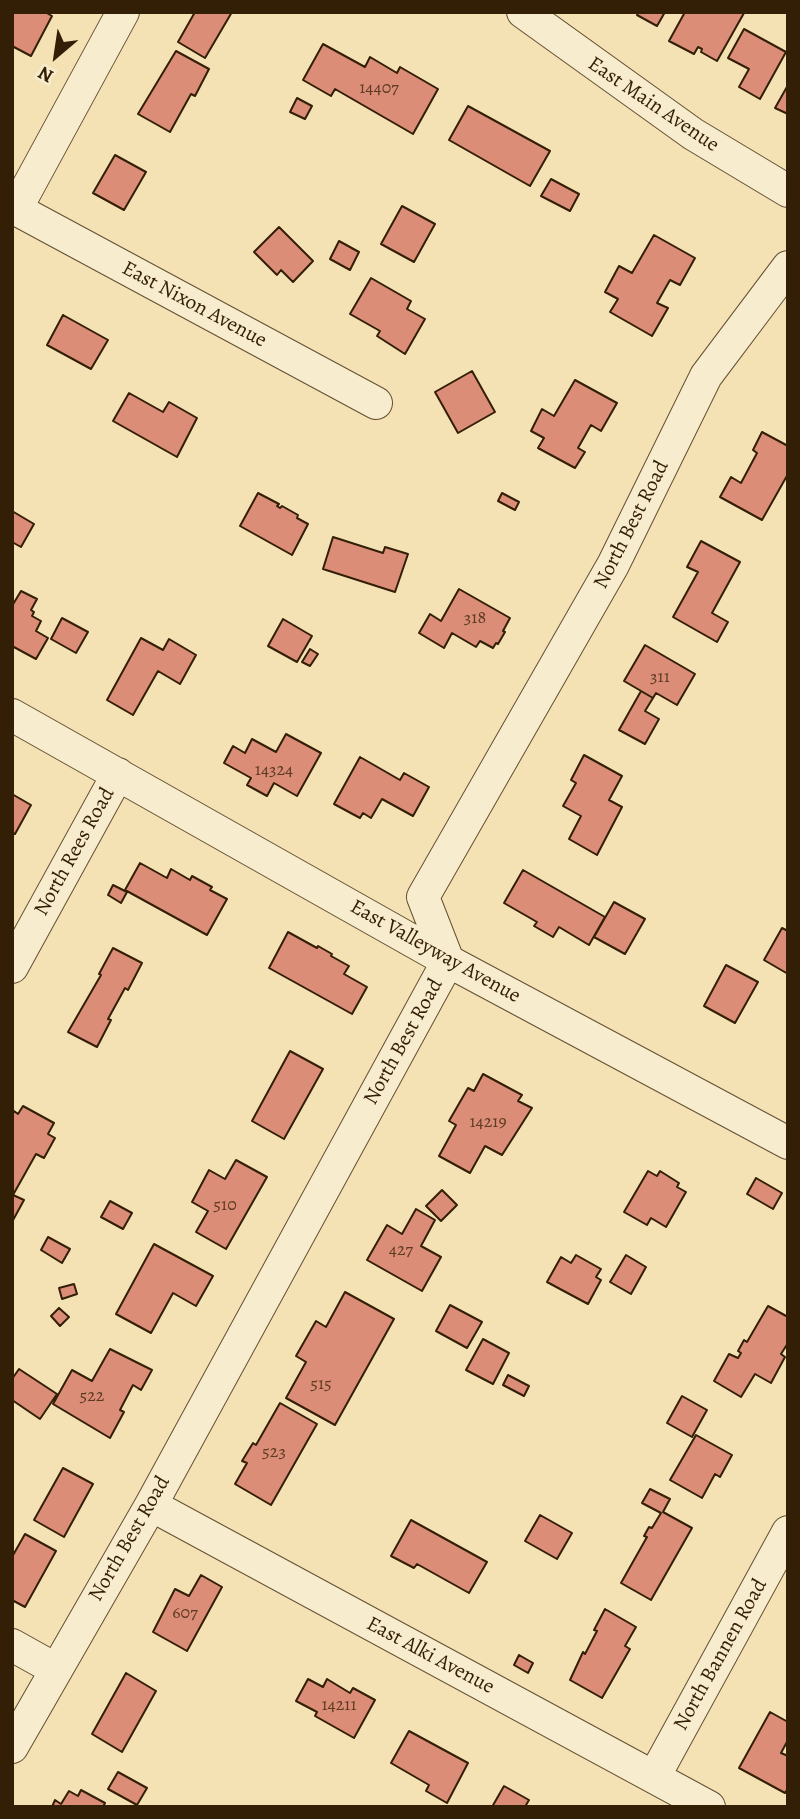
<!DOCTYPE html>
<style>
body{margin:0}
#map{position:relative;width:800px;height:1819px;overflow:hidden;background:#f4e2b4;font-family:Alegreya,serif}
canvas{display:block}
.frame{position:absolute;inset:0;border:14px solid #331e06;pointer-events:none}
.north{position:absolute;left:21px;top:21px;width:70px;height:70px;-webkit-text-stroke:5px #f8ecce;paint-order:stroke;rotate:209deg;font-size:19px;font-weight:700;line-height:28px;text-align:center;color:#331e06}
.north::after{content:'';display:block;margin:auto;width:24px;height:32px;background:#331e06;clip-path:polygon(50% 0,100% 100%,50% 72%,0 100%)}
</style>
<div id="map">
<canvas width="800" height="1819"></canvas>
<div class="frame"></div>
<div class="north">N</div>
</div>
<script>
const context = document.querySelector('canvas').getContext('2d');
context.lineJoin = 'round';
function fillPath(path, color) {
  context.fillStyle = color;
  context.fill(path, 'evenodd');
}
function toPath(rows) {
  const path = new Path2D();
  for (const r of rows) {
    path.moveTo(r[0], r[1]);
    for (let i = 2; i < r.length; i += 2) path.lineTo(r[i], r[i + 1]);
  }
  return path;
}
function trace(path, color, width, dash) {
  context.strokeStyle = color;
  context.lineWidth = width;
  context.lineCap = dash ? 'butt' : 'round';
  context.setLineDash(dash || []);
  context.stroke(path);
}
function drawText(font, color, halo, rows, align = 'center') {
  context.font = font + ' Alegreya,serif';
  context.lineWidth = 5;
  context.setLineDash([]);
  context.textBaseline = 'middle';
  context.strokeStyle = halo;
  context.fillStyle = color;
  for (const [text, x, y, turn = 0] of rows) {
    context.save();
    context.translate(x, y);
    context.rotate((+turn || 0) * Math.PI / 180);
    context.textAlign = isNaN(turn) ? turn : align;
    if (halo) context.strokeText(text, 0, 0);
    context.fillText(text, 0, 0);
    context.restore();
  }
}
const building = toPath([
 [13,12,45,12,52,16,31,56,12,46,13,12],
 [195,12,232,12,205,58,178,42,195,12],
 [639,12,665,12,657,26,637,15,639,12],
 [685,12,742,12,744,13,717,61,701,52,702,49,698,47,694,54,669,41,685,12],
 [744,29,786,52,760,99,739,87,749,69,728,58,744,29],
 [323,44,365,67,370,57,397,73,400,67,438,89,413,134,335,89,331,96,303,80,323,44],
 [176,51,209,69,195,96,191,94,170,132,138,114,176,51],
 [788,85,788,114,775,108,788,85],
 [297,98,312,106,305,119,290,112,297,98],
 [468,106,550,151,530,186,449,140,468,106],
 [115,155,146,172,124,210,93,193,115,155],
 [551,179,579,194,570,211,541,196,551,179],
 [402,206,435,224,414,262,381,244,402,206],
 [279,227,313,261,293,282,281,270,277,275,254,252,279,227],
 [654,235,695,258,680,285,670,280,657,303,668,308,652,336,610,312,618,299,605,292,619,266,632,273,654,235],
 [339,241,359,252,350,270,330,259,339,241],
 [371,278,411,301,407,309,425,319,405,354,377,336,380,331,350,314,371,278],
 [63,315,108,340,91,369,47,345,63,315],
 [472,371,495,412,458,433,435,392,472,371],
 [575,380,617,403,601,431,591,425,578,448,585,452,575,468,538,448,544,438,531,431,542,409,554,416,575,380],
 [129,393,163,412,169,402,197,418,177,457,113,421,129,393],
 [762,432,788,446,788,474,762,520,720,497,731,477,741,483,757,453,753,450,762,432],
 [258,493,279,504,277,506,280,508,282,506,298,515,297,518,308,524,292,555,240,526,258,493],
 [502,493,519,502,515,510,498,501,502,493],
 [12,511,34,524,21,547,12,542,12,511],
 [333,537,383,553,385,547,408,554,395,592,323,569,333,537],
 [701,541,740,562,712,613,728,622,717,642,673,617,698,572,687,567,701,541],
 [459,589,510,618,503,631,505,632,498,644,496,643,493,648,480,641,476,647,452,633,444,648,419,633,430,614,441,621,459,589],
 [21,591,37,599,31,610,34,612,32,616,41,621,36,631,48,638,36,659,12,646,12,606,21,591],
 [62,618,88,632,76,653,51,639,62,618],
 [283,619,312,636,297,662,268,646,283,619],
 [141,638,163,650,169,639,196,655,180,684,158,671,133,715,107,700,141,638],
 [645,645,695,674,677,705,656,693,653,698,624,681,645,645],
 [310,649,318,654,310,666,302,662,310,649],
 [641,691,653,698,645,711,659,719,645,744,619,730,641,691],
 [286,734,321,753,297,796,274,783,267,796,247,785,251,778,224,763,233,746,245,753,252,739,276,752,286,734],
 [584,755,622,776,609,800,622,807,597,855,569,839,581,816,563,806,576,783,571,780,584,755],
 [360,757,400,780,404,773,429,787,413,816,382,799,371,818,363,813,360,818,334,804,360,757],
 [12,794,31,805,15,834,12,833,12,794],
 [140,863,167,878,171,869,190,880,192,876,212,887,210,890,227,899,207,935,125,890,140,863],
 [523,870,605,917,589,945,559,927,553,937,534,926,537,922,504,903,523,870],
 [113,885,127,892,121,903,108,895,113,885],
 [614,902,645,919,625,954,594,937,614,902],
 [782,928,788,931,788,974,764,960,782,928],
 [288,932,317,948,318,946,332,954,331,956,349,966,344,974,367,987,352,1014,269,968,288,932],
 [113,948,142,963,128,990,125,988,108,1019,111,1020,97,1047,68,1032,101,975,99,974,113,948],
 [726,965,758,982,735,1023,704,1006,726,965],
 [290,1051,323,1069,284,1139,252,1121,290,1051],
 [483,1074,522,1095,518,1101,532,1108,502,1155,485,1146,470,1173,439,1156,456,1125,449,1121,468,1088,474,1091,483,1074],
 [23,1106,54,1123,48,1134,55,1138,44,1158,36,1154,13,1195,24,1200,12,1222,12,1114,14,1111,18,1114,23,1106],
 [236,1160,267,1177,226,1249,196,1232,208,1211,192,1202,209,1170,225,1179,236,1160],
 [648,1171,657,1176,660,1171,679,1183,677,1187,686,1192,666,1227,651,1218,647,1225,624,1212,648,1171],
 [756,1178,782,1193,773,1209,747,1194,756,1178],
 [442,1190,457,1205,441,1221,426,1206,442,1190],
 [110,1201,132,1213,123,1229,101,1217,110,1201],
 [416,1209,435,1220,421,1246,441,1257,422,1291,367,1260,387,1225,402,1234,416,1209],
 [48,1237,70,1249,62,1263,41,1250,48,1237],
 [154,1244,213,1276,196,1306,173,1293,151,1333,116,1314,154,1244],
 [576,1255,601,1269,596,1277,601,1280,588,1304,547,1282,561,1257,571,1263,576,1255],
 [626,1255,646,1267,631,1294,610,1282,626,1255],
 [74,1284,77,1294,62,1299,59,1288,74,1284],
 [345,1292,394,1319,335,1425,286,1398,306,1362,296,1356,316,1321,326,1327,345,1292],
 [450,1305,482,1322,467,1348,436,1331,450,1305],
 [768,1306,788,1317,788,1343,781,1354,785,1357,771,1383,755,1374,741,1397,714,1381,729,1354,738,1358,741,1353,738,1351,744,1340,747,1342,768,1306],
 [59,1308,69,1317,60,1326,51,1316,59,1308],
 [483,1339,509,1353,493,1384,466,1370,483,1339],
 [110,1349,152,1370,141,1390,133,1385,120,1410,124,1412,110,1438,53,1404,72,1370,92,1381,110,1349],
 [19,1369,57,1394,40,1419,12,1400,12,1379,19,1369],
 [508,1375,529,1386,524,1396,503,1385,508,1375],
 [682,1396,707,1410,692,1437,667,1423,682,1396],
 [280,1403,317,1424,271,1505,235,1484,247,1463,242,1461,253,1443,256,1445,280,1403],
 [696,1435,732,1455,720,1477,715,1474,702,1498,670,1480,696,1435],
 [63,1468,93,1484,64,1537,34,1520,63,1468],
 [650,1489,670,1499,663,1512,692,1528,651,1600,621,1583,647,1537,644,1536,649,1527,652,1528,661,1513,642,1503,650,1489],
 [540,1515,572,1533,557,1559,525,1541,540,1515],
 [411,1520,487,1562,469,1593,417,1564,414,1568,391,1556,411,1520],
 [25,1534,56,1551,25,1607,12,1600,12,1557,25,1534],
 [201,1575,222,1587,187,1651,153,1632,175,1589,189,1596,201,1575],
 [605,1609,636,1627,625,1646,630,1649,602,1698,570,1680,583,1652,585,1654,597,1631,594,1630,605,1609],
 [519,1655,533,1663,528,1673,514,1665,519,1655],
 [126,1673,156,1691,122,1752,92,1734,126,1673],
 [308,1679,323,1687,327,1679,350,1693,353,1688,375,1700,354,1738,315,1716,317,1712,296,1701,308,1679],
 [770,1712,788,1722,788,1740,781,1753,788,1756,788,1788,785,1793,739,1768,770,1712],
 [409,1731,468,1763,447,1803,426,1791,429,1785,391,1763,409,1731],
 [118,1772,147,1788,137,1805,108,1789,118,1772],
 [504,1786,529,1800,526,1805,529,1807,492,1807,504,1786],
 [81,1790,105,1803,103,1807,52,1807,55,1800,61,1804,69,1791,78,1796,81,1790]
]);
const minor = toPath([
 [523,12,693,134,788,191],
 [12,207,376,403],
 [16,209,123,12],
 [12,715,448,961,788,1143],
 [12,967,118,774],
 [151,1505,709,1807],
 [12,1645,55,1669],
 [12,1747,151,1505,448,961,423,897,613,565,706,376,788,267],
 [654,1777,788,1532]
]);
const numberNames = [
 ["14407",379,89],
 ["318",475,619],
 ["311",660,678],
 ["14324",274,771],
 ["14219",488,1123],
 ["510",225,1206],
 ["427",401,1251],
 ["515",321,1385],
 ["522",92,1397],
 ["523",274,1453],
 ["607",185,1614],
 ["14211",339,1706]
];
const streetNames = [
 ["East Main Avenue",653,105,34],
 ["East Nixon Avenue",194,305,28],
 ["North Best Road",632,525,-63],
 ["North Rees Road",75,852,-61],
 ["East Valleyway Avenue",435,952,29],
 ["North Best Road",404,1042,-61],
 ["North Best Road",130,1539,-60],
 ["North Bannen Road",721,1655,-61],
 ["East Alki Avenue",430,1656,28]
];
fillPath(building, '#db8d77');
trace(building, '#331e06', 2);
trace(minor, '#634f32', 34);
trace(minor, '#f8ecce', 32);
drawText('18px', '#5d3a22', null, numberNames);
drawText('21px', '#331e06', '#f8ecce', streetNames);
</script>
